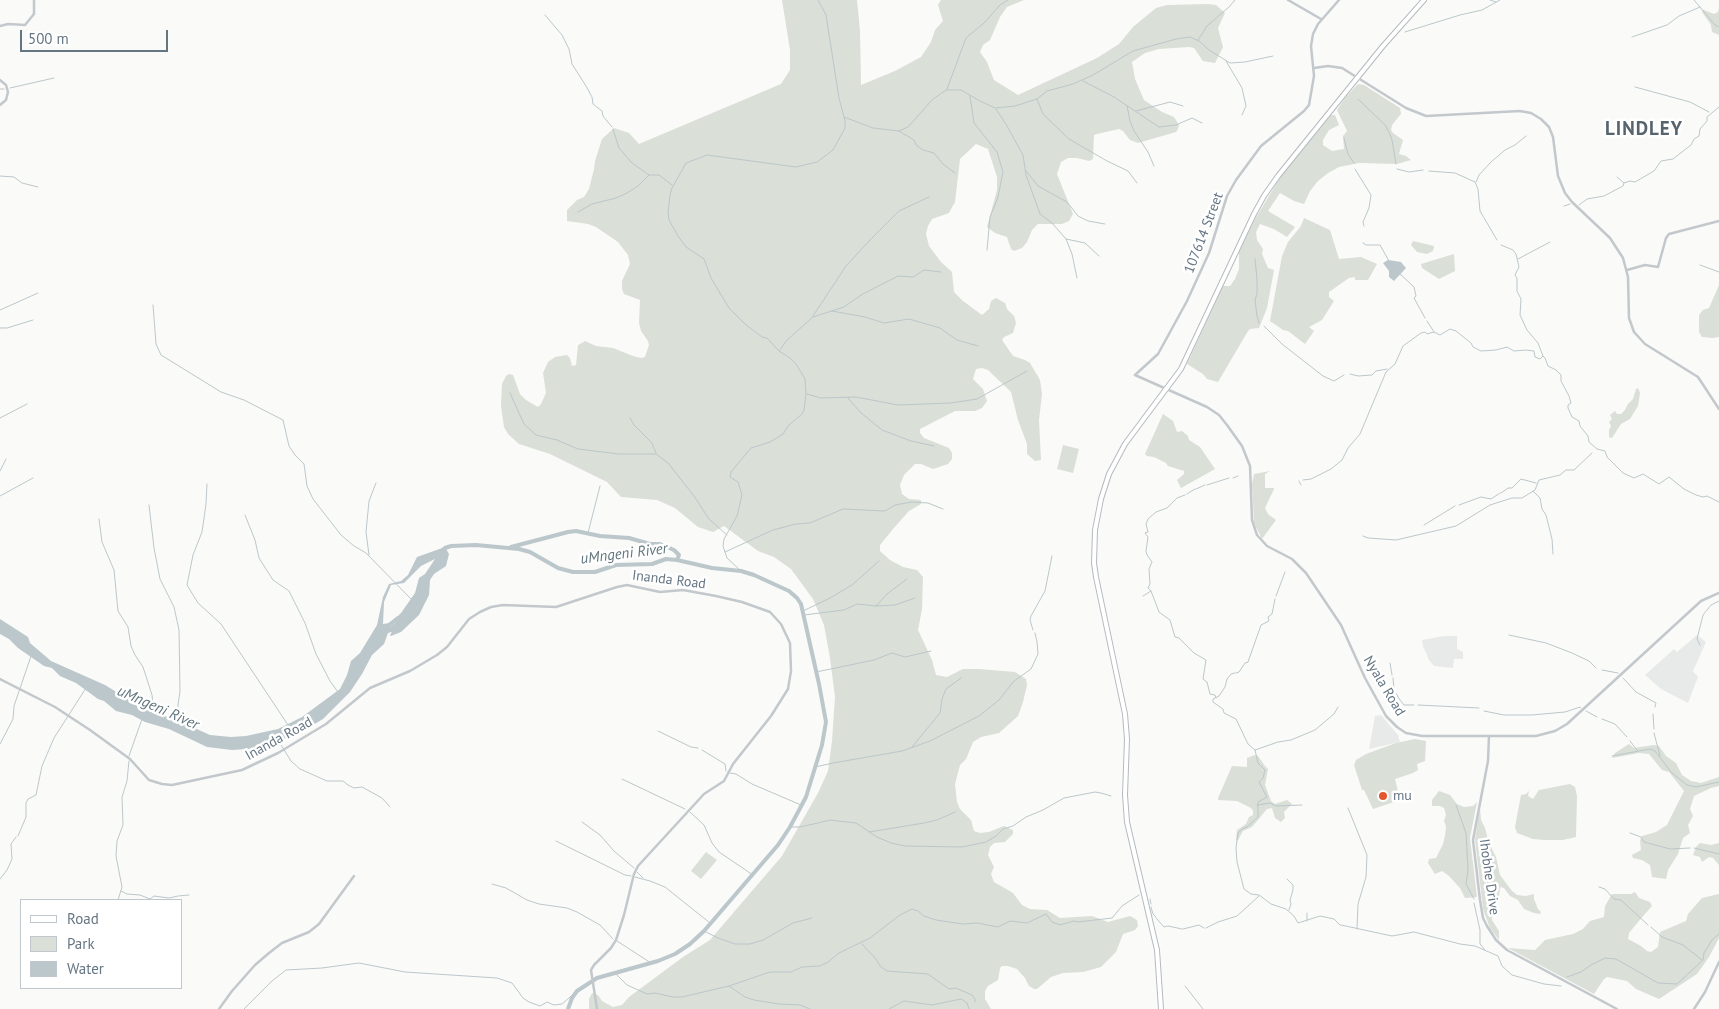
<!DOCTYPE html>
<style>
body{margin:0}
#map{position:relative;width:1719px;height:1009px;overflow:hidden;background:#fafaf8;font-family:"PT Sans",sans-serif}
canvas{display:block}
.legend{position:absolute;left:20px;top:899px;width:162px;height:90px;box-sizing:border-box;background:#fff;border:1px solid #c1c8cd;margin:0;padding:6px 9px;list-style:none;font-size:15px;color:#657683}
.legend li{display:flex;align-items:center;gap:10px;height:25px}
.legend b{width:25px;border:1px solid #c1c8cd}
.scale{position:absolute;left:20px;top:30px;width:148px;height:22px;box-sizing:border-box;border:2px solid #657683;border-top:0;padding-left:6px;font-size:15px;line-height:18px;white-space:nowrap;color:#657683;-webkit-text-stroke:4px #fff;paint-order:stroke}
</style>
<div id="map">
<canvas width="1719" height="1009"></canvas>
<ul class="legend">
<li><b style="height:6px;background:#fff"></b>Road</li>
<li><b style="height:14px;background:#dadfd7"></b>Park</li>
<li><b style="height:14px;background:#bbc7cb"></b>Water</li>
</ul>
<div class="scale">500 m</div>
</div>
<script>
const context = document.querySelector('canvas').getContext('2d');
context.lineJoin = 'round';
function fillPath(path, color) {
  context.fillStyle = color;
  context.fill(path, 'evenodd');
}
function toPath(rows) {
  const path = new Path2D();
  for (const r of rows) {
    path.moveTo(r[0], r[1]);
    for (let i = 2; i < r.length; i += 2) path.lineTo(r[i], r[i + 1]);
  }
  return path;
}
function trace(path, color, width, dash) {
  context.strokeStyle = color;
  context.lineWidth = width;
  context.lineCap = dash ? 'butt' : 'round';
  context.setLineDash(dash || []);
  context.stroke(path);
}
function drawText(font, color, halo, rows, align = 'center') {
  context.font = font + ' "PT Sans",sans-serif';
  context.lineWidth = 5;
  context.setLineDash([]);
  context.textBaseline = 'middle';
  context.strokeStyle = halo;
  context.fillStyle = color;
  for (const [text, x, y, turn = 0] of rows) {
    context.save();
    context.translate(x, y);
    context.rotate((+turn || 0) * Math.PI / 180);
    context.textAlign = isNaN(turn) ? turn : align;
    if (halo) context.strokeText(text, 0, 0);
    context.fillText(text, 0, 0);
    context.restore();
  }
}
const built = toPath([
 [1697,635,1706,642,1693,671,1698,677,1688,703,1661,689,1645,675,1674,649,1677,652],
 [1444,636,1457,636,1457,649,1463,652,1463,659,1454,659,1453,668,1434,666,1429,660,1423,646,1422,640],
 [1381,715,1398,735,1400,742,1369,749,1375,716]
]);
const green = toPath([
 [782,0,857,0,860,31,861,85,895,71,921,57,931,42,935,30,943,21,938,5,941,0,1024,0,1007,7,1000,17,990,40,983,45,980,52,987,62,994,80,1018,95,1097,58,1119,44,1133,27,1156,8,1167,5,1208,4,1216,5,1225,13,1218,28,1223,47,1215,63,1203,61,1194,48,1189,47,1159,49,1145,53,1132,62,1135,79,1144,100,1162,112,1174,117,1179,125,1178,129,1176,132,1138,143,1130,140,1123,131,1119,129,1097,134,1094,135,1093,159,1089,161,1077,158,1068,158,1061,162,1057,174,1073,214,1069,221,1062,224,1038,224,1032,230,1027,242,1022,248,1014,251,1011,249,1007,237,995,233,987,227,997,190,997,177,988,149,976,144,960,159,955,202,951,209,949,213,932,219,928,226,926,234,929,246,941,262,952,272,954,292,963,301,982,315,989,309,991,301,996,298,1005,303,1007,309,1014,316,1016,323,1013,333,1004,337,1002,340,1013,356,1025,360,1030,363,1040,380,1042,394,1039,420,1041,460,1035,461,1027,454,1027,444,1018,420,1011,392,988,370,982,368,976,369,973,379,983,389,987,401,982,408,975,411,955,411,920,429,920,433,924,438,949,448,952,453,952,459,948,464,933,469,921,464,915,464,904,475,900,485,902,494,909,499,921,500,921,504,909,511,893,529,880,545,880,551,890,560,903,567,917,570,923,577,922,609,918,630,932,660,936,675,947,677,963,669,979,669,1015,672,1026,679,1027,685,1023,702,1018,716,999,733,981,737,973,742,966,759,960,765,955,784,957,802,960,809,971,820,974,831,980,833,989,832,1004,826,1013,830,1013,834,1005,842,994,843,990,847,988,855,994,867,991,874,994,882,1013,893,1022,905,1030,909,1047,910,1060,918,1092,916,1108,922,1130,916,1137,920,1138,926,1135,930,1123,934,1116,952,1101,967,1083,972,1063,973,1051,977,1037,989,1034,989,1029,986,1025,978,1017,969,1008,966,1002,966,1000,968,998,980,988,986,985,991,985,999,991,1009,589,1009,589,999,592,993,598,995,602,1001,613,1007,622,1005,629,997,683,957,710,940,782,856,818,793,828,771,832,741,835,697,830,658,824,625,813,599,791,569,774,557,758,551,724,526,713,532,698,527,675,508,657,500,621,497,607,482,550,454,519,444,508,434,504,427,501,406,502,384,506,376,509,374,513,375,520,394,526,400,538,407,541,404,546,393,543,373,548,362,555,357,567,355,570,358,572,366,576,365,578,345,582,343,585,341,596,346,613,348,633,356,641,358,645,357,649,345,648,341,641,331,639,323,640,300,624,294,622,289,622,281,630,264,628,255,618,242,596,227,588,224,567,221,567,210,577,200,584,197,589,189,594,169,595,161,602,139,614,128,629,133,639,144,781,84,790,70,790,50],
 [1719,8,1719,35,1712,32,1711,25,1702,12,1702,10,1704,10,1714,14,1718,12],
 [1358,84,1364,85,1400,108,1401,114,1392,125,1391,130,1393,133,1403,140,1399,154,1406,156,1411,160,1397,164,1359,163,1339,167,1328,173,1318,181,1310,191,1304,204,1294,201,1280,193,1268,211,1295,227,1287,237,1274,229,1260,224,1256,232,1257,240,1263,249,1262,254,1268,268,1274,270,1267,308,1259,328,1250,329,1248,331,1218,382,1207,379,1203,374,1187,364,1223,286,1230,286,1235,279,1239,269,1239,252,1255,219,1281,176,1331,115,1335,115,1339,125,1329,130,1323,140,1323,145,1332,151,1344,149,1343,136,1347,131,1337,110,1345,98],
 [1304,218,1330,230,1339,259,1361,257,1377,264,1368,280,1355,280,1355,277,1349,278,1329,292,1329,297,1334,301,1322,320,1309,327,1314,331,1305,344,1288,331,1283,330,1270,321,1282,256,1288,242,1301,226],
 [1413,241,1434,246,1433,251,1427,254,1417,252,1411,245],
 [1454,254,1455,271,1439,279,1422,268,1421,264],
 [1719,285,1719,337,1713,338,1702,337,1699,332,1699,315,1703,310,1709,308],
 [1638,388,1640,393,1638,406,1630,419,1621,424,1612,438,1609,437,1609,430,1611,426,1609,422,1612,419,1610,415,1615,411,1617,414,1621,414,1625,410,1628,404,1633,399,1636,389],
 [1163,414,1173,421,1177,432,1182,431,1188,436,1189,440,1200,447,1215,469,1181,488,1177,480,1184,474,1184,471,1168,466,1166,463,1154,457,1147,456,1145,454],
 [1063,445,1079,449,1073,473,1057,469],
 [1270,471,1265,474,1265,488,1274,488,1274,489,1265,508,1268,514,1276,520,1262,539,1254,523,1252,484,1254,474],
 [1415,739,1426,741,1425,761,1417,764,1418,770,1413,773,1395,779,1400,800,1373,809,1364,790,1362,790,1354,765,1356,760,1366,754,1396,743],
 [1629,744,1634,748,1654,745,1659,746,1666,756,1676,763,1682,775,1691,781,1701,783,1719,777,1719,786,1711,788,1694,796,1690,809,1693,816,1688,825,1690,833,1683,838,1678,854,1668,870,1666,879,1652,877,1650,865,1642,860,1633,858,1632,855,1641,850,1640,840,1642,836,1656,832,1667,825,1684,791,1669,772,1662,770,1649,754,1639,753,1612,758,1615,753],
 [1255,755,1258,756,1265,766,1268,769,1265,785,1271,801,1275,804,1287,800,1292,804,1284,812,1285,818,1281,822,1275,818,1272,808,1267,809,1252,827,1243,831,1238,840,1236,841,1237,830,1246,824,1249,817,1253,815,1253,811,1251,808,1237,801,1218,800,1218,798,1232,766,1247,767,1247,758],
 [1570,784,1575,787,1577,796,1576,837,1563,840,1544,840,1533,839,1517,833,1515,827,1521,795,1526,794,1529,791,1528,796,1533,799,1539,790],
 [1439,791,1450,795,1457,804,1464,807,1473,806,1477,802,1470,838,1477,897,1465,898,1460,888,1449,876,1442,871,1435,874,1428,863,1429,859,1436,858,1443,844,1445,836,1446,826,1444,821,1446,815,1444,808,1440,806,1432,806,1432,800],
 [1480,808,1481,820,1485,828,1489,843,1496,857,1500,875,1512,891,1517,895,1526,896,1534,894,1534,899,1538,909,1541,912,1540,914,1534,913,1524,909,1518,900,1510,896,1504,888,1500,887,1499,896,1494,896,1498,913,1492,917,1492,920,1499,931,1499,940,1490,928,1483,909,1475,839],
 [1700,843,1711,845,1719,843,1719,865,1713,858,1709,857,1702,862,1700,857,1693,855,1696,847],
 [706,852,717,860,701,879,691,871],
 [1635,892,1639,898,1650,902,1652,906,1638,922,1629,933,1628,939,1641,946,1647,951,1651,952,1658,947,1660,932,1686,921,1688,914,1702,898,1719,894,1719,938,1709,957,1697,974,1659,999,1636,989,1627,981,1607,977,1604,979,1594,994,1508,948,1535,950,1545,940,1573,934,1583,929,1590,921,1604,917,1605,906,1612,894,1631,894]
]);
const water = toPath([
 [1388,260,1401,262,1406,268,1394,281,1389,277,1389,271,1383,263],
 [445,547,449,554,446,566,434,574,430,580,429,595,419,615,401,632,391,636,390,635,392,632,388,633,384,644,372,655,362,674,350,692,323,719,301,732,262,748,232,750,207,747,169,729,145,722,132,715,116,711,104,701,98,699,76,683,60,676,52,668,44,666,18,648,9,639,0,634,0,619,28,637,30,643,51,661,105,685,142,708,179,721,210,735,231,737,246,736,278,729,302,717,340,689,347,675,351,661,360,653,377,625,383,597,389,584,401,581,408,575,417,557],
 [435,559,425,574,419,578,415,593,401,613,397,617,395,623,388,628,390,623,383,624,384,602,391,585,404,583,421,566]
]);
const stream = toPath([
 [1490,0,1496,2],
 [1694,0,1715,25,1719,27],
 [545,15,562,35,569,49,572,64,586,86,592,97,593,104,602,111,603,116,612,127],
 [1405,32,1460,15,1482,10,1500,0],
 [1632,37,1667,25,1679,16,1700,7],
 [1198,40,1207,26,1229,7,1235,0],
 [1226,61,1242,88,1246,106,1242,115],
 [1083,81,1114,97,1159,127,1176,125,1192,118,1202,123],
 [1635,87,1690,102,1709,112],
 [10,88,54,78],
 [0,89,4,89],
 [947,89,966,38,984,23,1000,5,1008,0],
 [970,96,974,123,997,152,1003,172,998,197,990,217,987,250],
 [1037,99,1043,114,1069,139,1107,161,1128,171,1137,183],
 [1358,99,1386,126,1388,131],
 [1127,106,1130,121,1134,131,1148,152,1154,166],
 [996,109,1007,126,1023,155,1026,175,1040,214,1052,223,1066,239,1072,254,1077,278],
 [1136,111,1170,102,1183,106],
 [844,117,873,128,899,131,908,127,932,100,946,90,961,90,980,101,995,108,1015,106,1037,99,1047,91,1073,84,1093,75,1133,51,1176,39,1190,37,1199,41,1209,50,1230,63,1245,62,1273,56],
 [613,129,619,148,632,163,649,175,659,175,672,185],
 [899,131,914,140,916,145,923,150,934,153,943,164,955,173],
 [1389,132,1392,140,1396,164],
 [1344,138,1348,154,1354,163],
 [1355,169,1371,195,1369,208,1363,222,1364,226],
 [1397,169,1409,172,1423,170],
 [1026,171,1038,186,1067,202,1078,216,1088,221,1105,224],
 [1429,171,1455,173,1475,182,1478,189,1480,211,1497,240],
 [0,176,14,177,22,183,38,187],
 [1617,177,1624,183,1630,181,1635,182,1654,171,1661,161,1673,159,1691,145,1694,139,1699,136,1700,129,1707,121,1707,117,1719,107],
 [1476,182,1479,175,1491,162,1505,150,1515,145,1526,136],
 [1579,205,1587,199,1604,196,1623,186,1624,183],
 [1564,206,1570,204],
 [578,212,592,204,616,198,627,193,638,186,649,175],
 [1066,239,1085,243,1099,256],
 [1363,243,1366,245,1380,245,1389,261],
 [1501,245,1513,250,1516,254,1519,267,1515,275,1517,278,1517,291,1521,299,1520,315,1527,330,1538,343,1543,356],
 [1255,259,1257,279,1257,294,1255,300,1257,316,1259,323],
 [1518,259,1550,242],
 [1700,265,1719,272],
 [1399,273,1414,287,1416,296,1414,298,1425,318],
 [153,305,156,344,161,355,221,392,244,400,283,420,289,446,295,455,304,464,307,486,313,499,341,535,354,546,366,553,412,600],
 [0,310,38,293],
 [832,311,865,317,884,323,909,319,940,328,957,340,978,346],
 [813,316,846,266,870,240,899,211,929,197],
 [1427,321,1434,332],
 [1264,326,1282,344,1323,376,1334,381,1344,375],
 [0,328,7,328,33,320],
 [780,350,786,341,813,317,844,307,861,295,898,276,913,277,924,270,941,272],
 [1350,374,1358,376,1372,375,1376,371,1387,369],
 [510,393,524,424,536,435,557,440,578,449,619,454,656,454,668,463,694,496,709,519,727,535],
 [807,394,821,398,856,397,898,405,951,403,977,399,1027,371],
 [848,398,860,412,882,430,911,441,934,446],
 [0,418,27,404],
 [630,418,634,425,652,443,656,453],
 [0,471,6,459],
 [1233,478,1238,476],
 [1303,480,1311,479,1331,469,1342,460,1348,448,1360,434,1386,372,1395,364,1403,346,1421,333,1425,332,1427,334,1434,332,1440,335,1450,329,1456,331,1471,343,1473,347,1481,351,1496,350,1507,347,1514,351,1526,350,1534,351,1535,357,1540,359,1543,356,1545,358,1548,366,1556,370,1561,375,1561,381,1569,396,1571,403,1568,405,1568,408,1572,417,1579,421,1580,426,1588,436,1589,442,1597,449,1605,451,1607,457,1623,473,1634,478,1643,474,1659,484,1669,477,1684,489,1696,495,1703,497,1707,496,1719,502],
 [1299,481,1301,485],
 [207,484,206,504,202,532,193,555,187,585,198,603,221,624,288,725],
 [1207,485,1229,478],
 [1196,489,1205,485],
 [1533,491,1540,498,1542,509,1546,515,1552,539,1553,554],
 [1190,492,1195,489],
 [1501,493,1508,488,1512,488,1521,479,1536,483],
 [1187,494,1190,492],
 [1185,495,1177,498,1167,508,1156,512,1148,519,1146,524,1148,532,1145,533,1148,537,1146,551,1147,555,1152,562,1149,569,1150,584,1148,588,1151,591,1159,612,1170,620,1175,637,1179,638,1194,653,1206,660,1203,679,1207,682,1210,694,1215,695,1216,698],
 [0,496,33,478],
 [149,505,154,548,160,579,174,607,179,630,180,691,178,705,178,722],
 [1459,505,1481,497,1491,499,1500,493],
 [245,515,255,540,259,558,273,580,289,591,305,623,316,654,330,681,338,692],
 [99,519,102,542,114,570,118,611,128,627,131,646,135,655,143,667,152,695,153,704,150,711],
 [1424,525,1455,506],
 [588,533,600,486],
 [1363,536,1368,538,1396,540,1456,526,1490,505,1512,498,1522,498,1535,490,1539,480,1560,475,1566,470,1574,470,1592,453],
 [725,552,773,530,796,524,810,523,843,509,885,511,895,505,912,502,928,503,943,509],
 [369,555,366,532,369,501,376,483],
 [741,571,727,558,723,546,724,539,737,516,742,495,738,482,730,477,731,472,751,448,770,442,783,434,789,425,802,414,804,410,806,394,805,379,796,364,790,358,779,351,767,338,762,337,745,324,729,308,711,278,704,259,686,247,678,236,669,220,668,213,670,195,672,188,686,163,707,155,796,167,817,162,833,150,845,128,845,121,839,98,826,15,818,0],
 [1143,596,1151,591],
 [1276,596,1285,572],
 [876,606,887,594,907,579],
 [803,611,830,598,852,585,879,561],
 [804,615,844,610,857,604,876,606,895,605,915,598],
 [1033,630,1030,620,1031,616,1045,591,1052,556],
 [1509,635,1546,643,1572,653,1589,661,1596,668],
 [1700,645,1697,639,1703,615,1711,605,1719,601],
 [1390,663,1392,675],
 [1602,670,1618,673],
 [816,672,874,660,892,653,905,657,931,651],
 [1235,673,1231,674,1227,679,1225,687,1219,696,1213,699,1213,702,1223,709,1224,713,1236,719,1248,744,1255,750,1258,763,1265,770,1263,778,1259,782,1267,797,1258,802,1258,817,1247,827,1242,829,1238,833,1236,848,1237,862,1244,889,1251,894,1259,895,1271,904,1286,909,1294,916,1298,923,1320,916,1334,919,1340,925],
 [1236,673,1239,672,1245,663,1248,662,1261,625,1269,621,1268,617,1272,614,1275,599],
 [1393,678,1394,690,1400,700,1404,705,1414,705],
 [1623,678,1636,692,1656,703,1655,707],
 [1418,705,1479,708],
 [1484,711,1504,715,1532,715,1565,712,1580,707,1581,708],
 [1586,711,1597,717],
 [1653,714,1654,729],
 [1602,719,1615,724,1627,737],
 [658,731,691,747,698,748],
 [1654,733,1660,756],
 [278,740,291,761,300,769,327,781,343,781,348,785,354,788,362,787,382,798,390,807],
 [1630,741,1637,750],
 [0,744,13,719,14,706,31,656],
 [912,747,940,713,942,699,946,689,961,678],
 [702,750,725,764,726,771],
 [1255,750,1278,742,1291,740,1315,730,1334,714,1338,707],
 [129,756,142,719],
 [1612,756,1650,749,1655,751,1672,773,1687,785,1696,787,1719,782],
 [815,767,833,763,902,751,930,741,979,716,999,700,1014,681,1031,669,1038,654,1037,642,1035,633],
 [730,773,736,774,752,784,801,805],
 [622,779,685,809],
 [1257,805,1270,803,1276,806,1302,805],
 [1456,805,1466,833,1468,870,1466,884,1474,899],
 [1348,808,1367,855,1366,877,1358,904,1357,929],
 [690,812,704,825,712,843,719,852,753,875],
 [582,822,600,835,614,851,634,868],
 [790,827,800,827,831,820,838,821,856,823,877,837,891,843,905,846,962,847,986,842,996,836,1003,829,1013,826,1026,817,1043,810,1064,798,1095,792,1101,793,1111,796],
 [869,832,924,823,937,820,955,812],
 [1630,833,1641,837,1644,842,1670,849,1690,848],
 [18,836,26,817,26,803,28,799,36,795,42,766,54,738,86,688],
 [556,841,625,875,631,876],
 [1694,848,1719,854],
 [637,872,643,878],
 [635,877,650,881,665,887,710,923],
 [0,879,7,870,12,859,11,844,16,837],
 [1287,879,1293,885,1293,890,1290,900,1291,904,1289,910],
 [492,884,506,888,527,900,539,904,567,908,577,912,600,925,613,939],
 [1599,887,1605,889,1614,899,1621,900,1648,925],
 [121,891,127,894,140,895,150,899,154,896,169,898,178,896,189,895],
 [1150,899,1151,904],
 [118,900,122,887,116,856,117,841,123,825,122,797,127,781,129,761],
 [1474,903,1480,930,1480,944,1485,950],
 [1151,907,1153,914,1156,917],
 [1307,913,1307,921],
 [1156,918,1164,927,1168,926,1182,929],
 [1341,925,1392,936,1414,932,1460,944,1475,946,1498,956,1502,966,1512,975,1544,984,1561,986],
 [1651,927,1662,937,1683,945,1702,960],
 [1206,928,1218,922,1237,916,1259,896],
 [1183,929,1199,925,1204,928],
 [704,931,718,938,735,944,750,944,763,940,793,923,812,918],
 [617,941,651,963],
 [862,944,876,959,880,966,887,971,928,974,949,989,956,988,972,995,975,999,975,1002],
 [615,973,627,985,647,994,655,993,673,997,682,997,729,986,745,997,754,1000,779,1004,800,1005,810,1009],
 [1567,977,1581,972,1591,965,1605,958,1616,959,1658,983,1677,984,1703,960,1704,953,1712,940,1719,934],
 [729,986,770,972,791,972,802,967,820,966,828,962,839,953,870,938,900,915,912,909,918,911,924,916,936,920,963,924,977,923,998,927,1010,921,1027,923,1046,914,1052,922,1060,925,1074,921,1078,922,1112,918,1122,906,1139,895],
 [1185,986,1203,1009],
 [244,1009,272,981,286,970,322,968,359,963,405,972,497,978,512,983,523,998,529,1002,540,1006,547,1002,554,1005,562,1004,577,991],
 [889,1009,904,1001,932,1005,961,999,967,1003,969,1009]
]);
const river = toPath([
 [511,547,568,532,576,531,600,536,629,538,650,544,660,544,674,550,679,555,677,560],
 [443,550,445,548,451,546,476,545,519,549,530,552,558,568,573,572,595,572,616,565,652,564,666,559,677,560,712,568,741,571,754,575,789,591,797,598,801,604,819,684,826,722,822,745,806,797,790,827,778,845,704,931,690,944,675,954,658,961,597,978,577,991,572,998,568,1009],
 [384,629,398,618]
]);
const minor = toPath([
 [1288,0,1321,19],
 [1339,0,1318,24,1313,34,1311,46,1314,76,1309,105,1304,111,1261,146,1236,180,1227,196,1209,253,1187,301,1158,354,1135,375,1207,407,1219,415,1227,425,1242,446,1250,466,1252,520,1257,535,1267,546,1292,559,1306,573,1341,625,1365,678,1386,716,1397,727,1406,733,1422,736,1536,736,1555,731,1567,724,1701,601,1719,593],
 [0,26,8,24,25,25,34,14,34,0],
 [1314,68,1328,66,1342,68,1406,108,1426,116,1520,111,1531,113,1541,119,1549,127,1553,137,1558,176,1565,193,1572,202,1610,238,1623,258,1628,277,1629,318,1634,332,1645,344,1698,377,1719,409],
 [0,80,6,85,8,92,6,100,0,105],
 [1627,270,1645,265,1658,267,1666,238,1669,234,1719,221],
 [0,679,55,707,90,730,130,759,149,780,162,784,172,785,242,770,278,753,326,724,370,688,410,671,437,655,447,647,469,619,480,612,491,607,503,605,556,607,617,587,627,585,660,592,683,590,716,596,742,602,770,612,781,624,790,643,791,671,788,689,771,716,733,764,724,781,704,794,638,866,634,874,624,915,616,940,611,948,594,965,591,970,597,1009],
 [1489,736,1488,761,1473,840,1480,900,1483,918,1487,926,1496,940,1507,950,1617,1009],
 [219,1009,232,991,255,965,269,953,282,943,309,932,319,924,354,876],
 [1694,1009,1705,992,1719,962]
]);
const major = toPath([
 [1161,1009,1157,950,1127,822,1125,795,1127,739,1125,714,1096,577,1094,563,1095,530,1101,499,1109,474,1125,444,1181,369,1254,214,1264,196,1278,176,1383,46,1424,0]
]);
const markers = [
 [1383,796,5,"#e4572e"]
];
const streetNames = [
 ["107614 Street",1204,233,-69],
 ["Inanda Road",669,580,7],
 ["Nyala Road",1384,686,59],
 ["Inanda Road",279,739,-29],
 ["Ihobhe Drive",1489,877,82]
];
const poiNames = [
 ["mu",1393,796]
];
const waterNames = [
 ["uMngeni River",624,554,-7],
 ["uMngeni River",158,708,24]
];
const districtNames = [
 ["LINDLEY",1644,130]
];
fillPath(built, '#e8e9e9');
fillPath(green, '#dadfd7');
fillPath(water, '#bbc7cb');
trace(stream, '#bbc7cb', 1);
trace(river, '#bbc7cb', 4);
trace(major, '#b5babe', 6);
trace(minor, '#c3c8cc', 2.5);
trace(major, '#fff', 4);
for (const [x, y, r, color] of markers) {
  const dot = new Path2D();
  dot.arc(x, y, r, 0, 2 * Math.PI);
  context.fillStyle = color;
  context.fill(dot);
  trace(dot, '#fff', 2);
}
drawText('14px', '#657683', '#fff', streetNames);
drawText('14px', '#657683', '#fff', poiNames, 'left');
drawText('italic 15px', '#60757c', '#fff', waterNames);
context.letterSpacing = '1px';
drawText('bold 19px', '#57646e', '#fff', districtNames);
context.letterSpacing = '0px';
</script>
